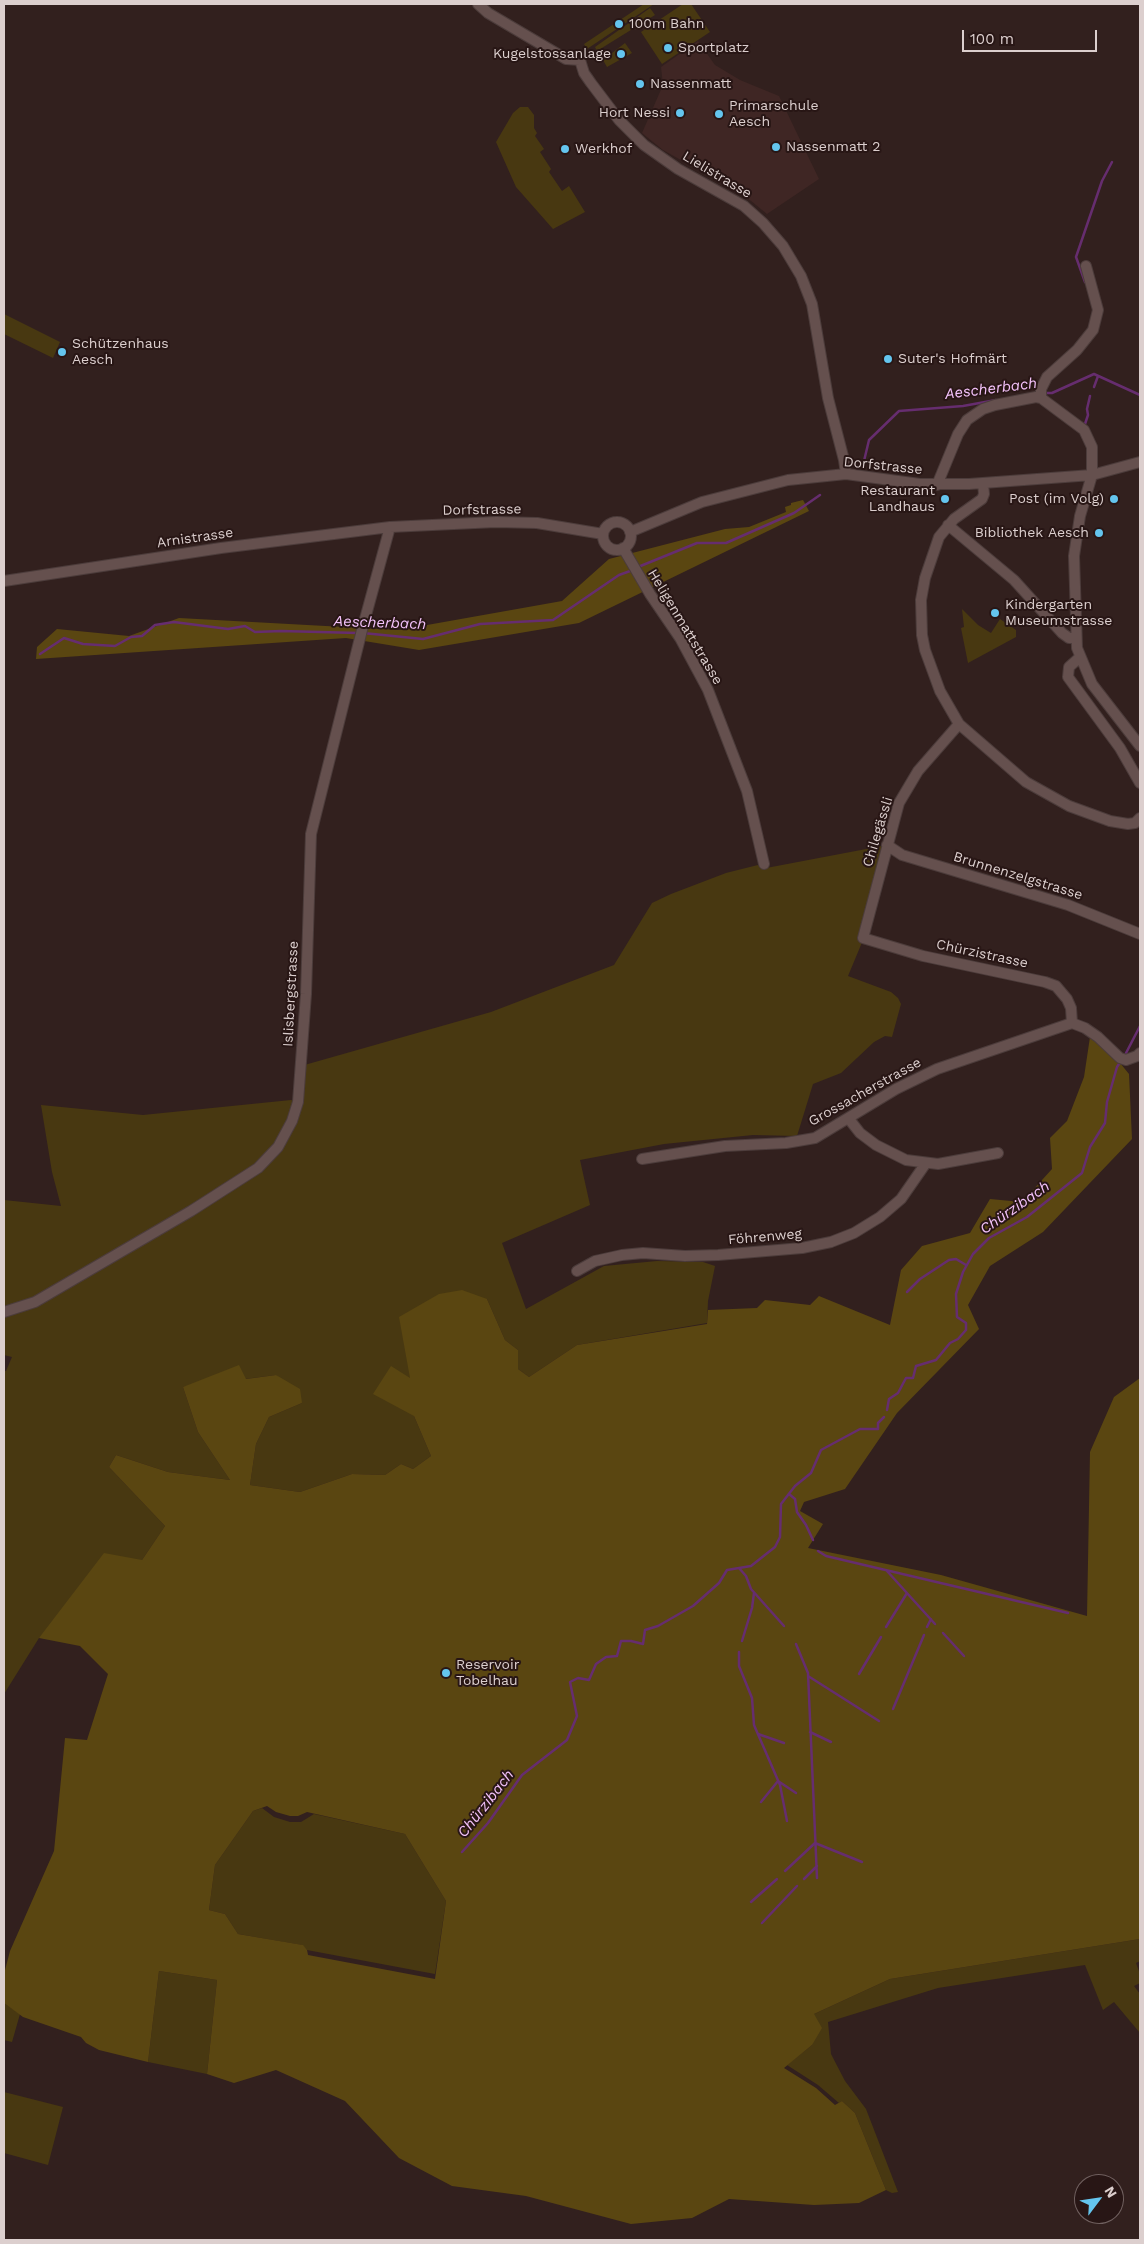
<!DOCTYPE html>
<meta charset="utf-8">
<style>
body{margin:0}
#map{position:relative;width:1144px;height:2244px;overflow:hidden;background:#32201e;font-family:"Work Sans",sans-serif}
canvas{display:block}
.frame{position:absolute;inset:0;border:5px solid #dccfce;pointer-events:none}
.north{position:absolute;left:1074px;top:2174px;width:50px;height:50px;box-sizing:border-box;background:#281615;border:1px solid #70605f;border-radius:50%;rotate:59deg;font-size:14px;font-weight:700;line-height:20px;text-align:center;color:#dccfce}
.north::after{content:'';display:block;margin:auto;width:18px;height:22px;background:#64c5ee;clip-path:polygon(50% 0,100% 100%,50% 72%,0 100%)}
.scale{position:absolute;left:962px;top:30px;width:135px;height:22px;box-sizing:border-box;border:2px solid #dccfce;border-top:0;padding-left:6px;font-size:15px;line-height:18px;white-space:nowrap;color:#dccfce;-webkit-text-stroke:4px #281615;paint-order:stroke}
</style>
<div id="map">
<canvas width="1144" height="2244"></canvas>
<div class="frame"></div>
<div class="north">N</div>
<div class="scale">100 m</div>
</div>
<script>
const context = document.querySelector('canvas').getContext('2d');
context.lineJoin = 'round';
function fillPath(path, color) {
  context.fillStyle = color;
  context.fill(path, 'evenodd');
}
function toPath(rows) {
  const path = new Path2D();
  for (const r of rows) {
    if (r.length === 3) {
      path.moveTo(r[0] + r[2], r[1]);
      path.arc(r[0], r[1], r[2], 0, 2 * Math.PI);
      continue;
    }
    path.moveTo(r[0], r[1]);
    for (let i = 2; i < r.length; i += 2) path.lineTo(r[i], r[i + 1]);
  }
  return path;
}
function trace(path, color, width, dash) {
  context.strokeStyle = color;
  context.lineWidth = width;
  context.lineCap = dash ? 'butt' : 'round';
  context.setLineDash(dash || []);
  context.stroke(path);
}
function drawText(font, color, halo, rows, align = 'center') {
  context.font = font + ' "Work Sans",sans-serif';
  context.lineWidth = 4;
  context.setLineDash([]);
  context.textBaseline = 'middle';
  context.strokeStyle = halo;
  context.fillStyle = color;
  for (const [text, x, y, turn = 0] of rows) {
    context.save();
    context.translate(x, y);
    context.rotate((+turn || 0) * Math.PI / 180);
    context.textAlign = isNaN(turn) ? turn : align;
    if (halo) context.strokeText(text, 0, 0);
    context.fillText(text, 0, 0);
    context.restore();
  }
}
const built = toPath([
 [698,41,715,65,740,80,779,96,819,179,767,214,745,196,663,150,642,133,663,85,661,67]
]);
const green = toPath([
 [644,4,654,4,587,49,584,44],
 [683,4,691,4,710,32,662,64,641,32],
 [650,8,655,15,597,51,595,47],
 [625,43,632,53,607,67,603,60],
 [520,107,528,107,534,115,534,128,537,133,535,136,544,149,540,152,551,169,549,172,562,191,569,186,585,212,553,229,516,187,496,142,513,113],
 [4,314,60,342,53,358,4,334],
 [962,609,978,625,991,633,1000,619,1016,630,1016,637,968,663,961,628,964,627],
 [882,846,888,854,868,928,848,976,891,992,898,998,901,1004,892,1037,885,1036,874,1042,841,1073,813,1084,797,1136,753,1135,664,1144,580,1160,590,1205,502,1243,526,1309,604,1266,657,1261,703,1262,715,1266,708,1301,707,1323,577,1345,529,1377,518,1369,518,1350,505,1340,487,1299,411,1378,414,1416,431,1456,413,1469,401,1464,385,1475,352,1474,300,1492,250,1485,256,1444,269,1417,302,1403,276,1375,183,1387,198,1432,230,1480,168,1472,116,1455,109,1467,165,1526,142,1560,39,1638,4,1694,4,1371,6,1371,12,1357,4,1355,4,1200,61,1206,52,1172,41,1105,143,1115,291,1100,298,1102,301,1066,491,1012,614,965,652,903,671,894,726,873,758,865,761,869],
 [262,1808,274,1817,290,1822,301,1822,314,1814,405,1834,446,1901,435,1974,307,1950,302,1945,238,1934,225,1914,209,1910,215,1865,253,1811],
 [1140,1939,1140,1961,1136,1963,1140,1974,1140,1983,1134,1986,1140,1994,1140,2033,1114,2002,1103,2010,1085,1965,938,1988,828,2022,831,2054,845,2081,866,2109,898,2192,892,2193,886,2190,855,2113,842,2101,839,2103,818,2085,787,2065,812,2045,814,2014,890,1979],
 [159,1971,217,1980,207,2074,148,2062],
 [4,2003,20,2014,12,2042,4,2040],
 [4,2092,63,2107,48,2165,4,2153]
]);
const forest = toPath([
 [803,500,809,511,579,623,419,650,346,638,36,659,37,647,57,629,129,636,179,618,399,630,562,601,609,559,725,529,749,527,786,512,785,507,791,505,791,503],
 [1090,1037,1107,1047,1129,1074,1132,1139,1043,1232,990,1266,968,1305,979,1329,897,1413,845,1489,804,1502,800,1511,823,1524,808,1548,941,1575,1087,1616,1090,1452,1114,1397,1140,1378,1140,1939,890,1979,814,2014,822,2028,812,2045,784,2068,816,2088,835,2105,842,2101,855,2113,886,2190,859,2203,814,2205,729,2199,692,2218,631,2224,526,2196,452,2186,399,2158,345,2101,276,2070,234,2083,207,2074,217,1980,159,1971,148,2062,99,2050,86,2043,81,2037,23,2017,4,2003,4,1974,10,1951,54,1851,65,1738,87,1740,108,1674,80,1646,39,1638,104,1553,142,1560,165,1526,109,1467,116,1455,168,1472,230,1480,198,1432,183,1387,239,1365,246,1379,276,1375,300,1389,302,1403,269,1417,256,1444,250,1485,300,1492,352,1474,385,1475,401,1464,413,1469,431,1456,414,1416,373,1394,391,1366,410,1378,399,1317,439,1294,462,1290,487,1299,505,1340,518,1350,518,1369,529,1377,577,1345,707,1324,708,1310,757,1308,765,1300,810,1305,819,1296,890,1325,901,1270,922,1246,970,1233,990,1199,1022,1202,1052,1169,1050,1138,1067,1121,1084,1077],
 [267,1806,276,1812,290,1816,298,1816,307,1812,405,1834,446,1901,435,1979,308,1955,307,1950,303,1945,238,1934,225,1914,209,1910,215,1865,253,1811]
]);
const stream = toPath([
 [1085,282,1076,257,1102,181,1112,162],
 [1094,387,1098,376],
 [1043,393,1052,393,1094,374,1140,395],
 [1085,424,1088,415,1087,409,1090,396],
 [864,461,869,440,899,411,963,406,996,400],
 [638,567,697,543,726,543,794,513,820,495],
 [363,633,423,639,480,624,553,620,619,575,633,570],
 [40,654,64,638,83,644,115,646,131,637,142,636,155,625,174,622,228,629,245,626,255,632,281,631,358,633],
 [1124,1057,1140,1026],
 [907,1292,920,1279,949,1260,956,1259,966,1265],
 [887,1410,889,1399,898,1393,906,1378,913,1378,916,1366,936,1360,950,1343,958,1339,966,1330,966,1323,957,1317,956,1294,963,1272,973,1254,989,1238,1027,1217,1082,1173,1090,1147,1105,1123,1107,1102,1117,1067,1121,1061],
 [789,1494,795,1499,797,1512,806,1525,813,1540],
 [818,1551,826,1556,1068,1613],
 [739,1568,746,1576,751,1589,784,1626],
 [887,1571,935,1624],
 [886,1627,907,1593],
 [927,1627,931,1619],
 [943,1633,964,1656],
 [742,1641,752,1608,754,1593],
 [796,1644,808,1673,817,1878],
 [739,1652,739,1666,752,1698,754,1725,780,1785,787,1821],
 [859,1674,881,1637],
 [808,1676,879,1721],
 [893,1709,924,1635],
 [810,1732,831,1742],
 [758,1734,784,1743],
 [761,1802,778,1781,796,1793],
 [462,1852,488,1823,522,1775,567,1740,577,1716,570,1682,578,1678,589,1680,596,1664,606,1657,617,1656,621,1641,631,1641,643,1644,645,1630,658,1626,693,1606,719,1583,727,1570,751,1566,775,1547,780,1537,781,1504,795,1486,811,1473,821,1450,860,1429,878,1429,878,1423,884,1417],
 [785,1871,815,1843,862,1862],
 [804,1879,817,1866],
 [751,1902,777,1879],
 [762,1923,797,1886]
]);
const minor = toPath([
 [478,4,488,13,566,59,580,60,584,73,591,83,619,120,644,145,678,169,744,206,763,223,783,246,801,276,812,304,828,398,844,460,846,474],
 [1086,266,1098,310,1093,330,1077,350,1047,377,1041,389,1041,398,1084,430,1092,447,1092,475,1080,516,1074,556,1077,648,1092,684,1140,746],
 [983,483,984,494,982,499,954,519,939,537,925,578,921,600,922,635,925,650,940,691,959,724,918,771,899,803,863,938,923,956,1045,982,1056,986,1067,999,1071,1008,1072,1023],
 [937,485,958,434,967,420,983,409,995,405,1036,397,1041,398],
 [617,536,14],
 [948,525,1014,580,1062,633,1069,638,1075,638],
 [630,532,702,502,788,480,846,474,920,484,969,484,1092,475,1140,462],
 [623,548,650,594,680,638,708,690,747,791,764,864],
 [4,581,221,548,390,527,496,522,537,523,603,534],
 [1079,658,1069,667,1068,677,1120,748,1140,783],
 [959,724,1026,782,1069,806,1110,821,1128,824,1135,823,1140,818],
 [887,845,902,855,1068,905,1140,934],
 [849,1119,860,1133,876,1145,906,1160,938,1164,998,1153],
 [642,1159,725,1146,786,1143,815,1138,896,1089,937,1069,1072,1023,1085,1028,1098,1037,1120,1058,1126,1060,1137,1056,1140,1053],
 [577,1271,595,1261,622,1255,643,1253,685,1256,718,1255,802,1248,831,1242,854,1233,880,1217,901,1199,926,1163],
 [4,1312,35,1302,191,1211,258,1168,278,1147,292,1121,298,1102,306,994,311,834,362,630,390,527]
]);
const markers = [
 [619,24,5,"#64c5ee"],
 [668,48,5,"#64c5ee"],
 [621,54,5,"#64c5ee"],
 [640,84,5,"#64c5ee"],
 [680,113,5,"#64c5ee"],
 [719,114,5,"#64c5ee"],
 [776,147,5,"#64c5ee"],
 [565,149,5,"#64c5ee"],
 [62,352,5,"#64c5ee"],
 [888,359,5,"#64c5ee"],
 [945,499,5,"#64c5ee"],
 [1114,499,5,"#64c5ee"],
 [1099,533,5,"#64c5ee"],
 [995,613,5,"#64c5ee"],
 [446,1673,5,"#64c5ee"]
];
const poiNames = [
 ["100m Bahn",629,24],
 ["Sportplatz",678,48],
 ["Kugelstossanlage",611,54,"right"],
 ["Nassenmatt",650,84],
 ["Primarschule",729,106],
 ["Aesch",729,122],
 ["Hort Nessi",670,113,"right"],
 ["Nassenmatt 2",786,147],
 ["Werkhof",575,149],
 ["Schützenhaus",72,344],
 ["Aesch",72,360],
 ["Suter's Hofmärt",898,359],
 ["Restaurant",935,491,"right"],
 ["Landhaus",935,507,"right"],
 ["Post (im Volg)",1104,499,"right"],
 ["Bibliothek Aesch",1089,533,"right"],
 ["Kindergarten",1005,605],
 ["Museumstrasse",1005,621],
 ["Reservoir",456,1665],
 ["Tobelhau",456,1681]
];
const streetNames = [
 ["Lielistrasse",717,175,31],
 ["Dorfstrasse",883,466,6],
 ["Dorfstrasse",482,510,-1],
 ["Arnistrasse",195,538,-8],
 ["Heligenmattstrasse",685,627,59],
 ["Chilegässli",878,832,-73],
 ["Brunnenzelgstrasse",1018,876,17],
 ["Chürzistrasse",982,954,12],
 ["Islisbergstrasse",291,994,-87],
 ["Grossacherstrasse",865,1092,-29],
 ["Föhrenweg",765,1237,-5]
];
const waterNames = [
 ["Aescherbach",991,389,-7],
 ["Aescherbach",380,623,2],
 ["Chürzibach",1015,1208,-35],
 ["Chürzibach",486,1804,-52]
];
fillPath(built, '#3f2624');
fillPath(green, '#483811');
fillPath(forest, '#5a4611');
trace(stream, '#662d6f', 2.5);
trace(minor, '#4c3c3b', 12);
trace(minor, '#65504e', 10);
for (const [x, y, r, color] of markers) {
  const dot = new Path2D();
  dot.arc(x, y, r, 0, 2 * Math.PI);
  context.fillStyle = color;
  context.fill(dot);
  trace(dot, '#281615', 2);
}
drawText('14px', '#dccfce', '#281615', poiNames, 'left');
drawText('14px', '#dccfce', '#281615', streetNames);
drawText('italic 15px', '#f3c2fa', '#281615', waterNames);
</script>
